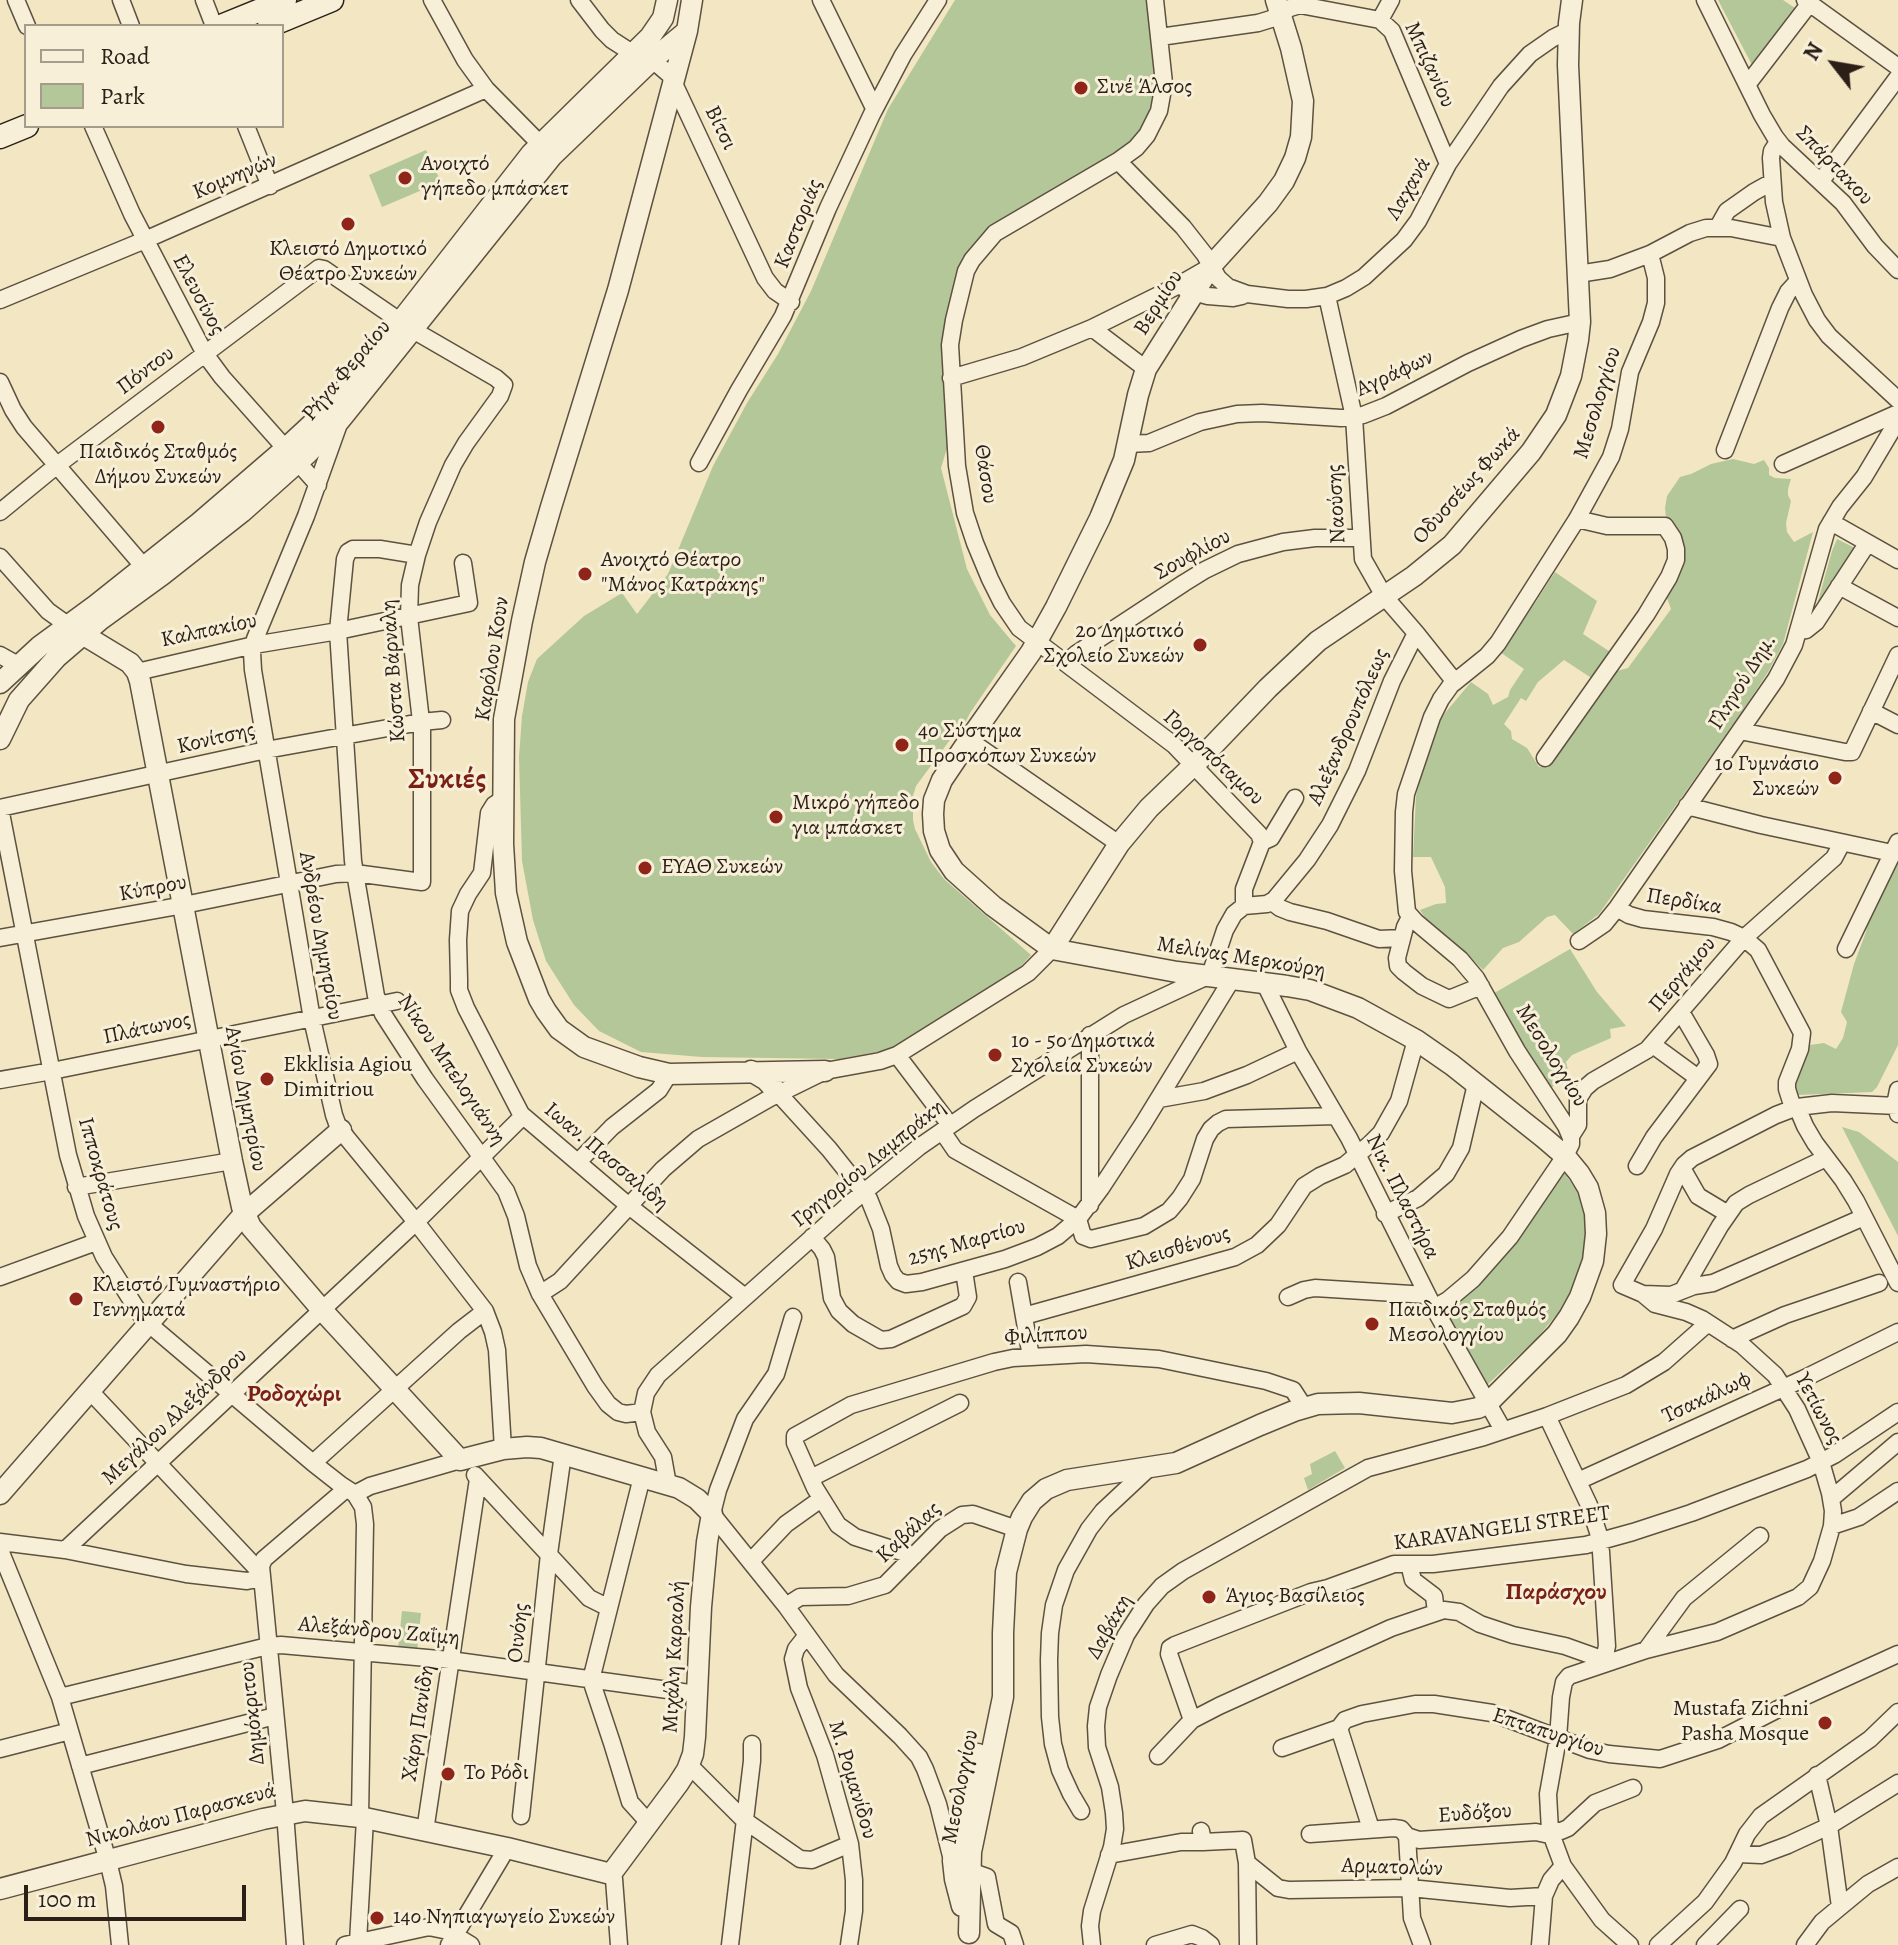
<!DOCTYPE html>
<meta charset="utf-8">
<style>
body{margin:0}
#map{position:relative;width:1898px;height:1945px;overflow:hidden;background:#f2e7c2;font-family:Alegreya,serif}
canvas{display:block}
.legend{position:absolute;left:24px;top:24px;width:260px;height:104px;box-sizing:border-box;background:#f7efd7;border:2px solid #a59c8b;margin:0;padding:10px 14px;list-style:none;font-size:24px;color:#2b1f18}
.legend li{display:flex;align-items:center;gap:16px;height:40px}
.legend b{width:40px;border:2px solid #a59c8b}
.north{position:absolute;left:1794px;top:24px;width:80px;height:80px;-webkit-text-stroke:6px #f7efd7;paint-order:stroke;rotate:301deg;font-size:22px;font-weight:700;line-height:32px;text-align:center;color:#2b1f18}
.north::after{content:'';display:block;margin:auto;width:28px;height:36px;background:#2b1f18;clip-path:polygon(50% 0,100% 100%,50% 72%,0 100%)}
.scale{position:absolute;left:24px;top:1885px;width:222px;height:36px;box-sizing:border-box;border:4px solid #2b1f18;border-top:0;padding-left:10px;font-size:24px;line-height:28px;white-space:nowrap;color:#2b1f18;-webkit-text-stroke:6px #f7efd7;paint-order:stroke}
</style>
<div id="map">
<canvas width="1898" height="1945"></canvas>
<ul class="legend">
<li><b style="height:10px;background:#f7efd7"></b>Road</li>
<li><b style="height:22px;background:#b4c799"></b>Park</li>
</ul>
<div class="north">N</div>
<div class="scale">100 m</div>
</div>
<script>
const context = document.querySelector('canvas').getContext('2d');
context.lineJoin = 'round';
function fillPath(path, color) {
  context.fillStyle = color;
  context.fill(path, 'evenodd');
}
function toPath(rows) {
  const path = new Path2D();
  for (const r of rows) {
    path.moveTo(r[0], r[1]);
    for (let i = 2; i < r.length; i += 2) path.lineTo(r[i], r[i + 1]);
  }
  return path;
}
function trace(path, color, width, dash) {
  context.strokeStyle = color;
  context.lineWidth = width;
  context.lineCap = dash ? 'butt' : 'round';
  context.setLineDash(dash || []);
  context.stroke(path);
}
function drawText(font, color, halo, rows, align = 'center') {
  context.font = font + ' Alegreya,serif';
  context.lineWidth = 6;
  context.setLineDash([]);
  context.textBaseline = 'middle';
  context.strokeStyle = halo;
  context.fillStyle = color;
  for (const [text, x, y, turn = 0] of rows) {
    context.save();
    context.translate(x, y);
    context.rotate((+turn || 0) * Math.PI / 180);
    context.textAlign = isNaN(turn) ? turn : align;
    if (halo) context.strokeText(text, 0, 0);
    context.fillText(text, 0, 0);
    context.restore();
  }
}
const green = toPath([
 [955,0,1147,0,1157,72,1155,94,1152,106,1140,129,1126,147,1116,155,993,227,978,240,963,257,956,275,941,347,948,445,941,468,967,569,990,615,1016,646,970,713,960,733,955,733,916,786,913,796,913,820,915,829,931,862,944,879,1031,955,1015,973,893,1049,839,1059,702,1057,641,1052,599,1031,574,1005,546,961,533,920,522,861,519,757,522,716,528,682,537,659,584,616,622,593,637,614,668,574,713,466,747,403,778,354,811,291,888,109],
 [1718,0,1783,0,1795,8,1752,65],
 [426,150,441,182,382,207,369,175],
 [1733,459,1754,464,1764,460,1769,468,1769,475,1775,478,1791,479,1788,489,1788,495,1791,501,1786,523,1787,532,1794,542,1813,532,1783,644,1768,672,1741,713,1599,914,1573,934,1555,915,1547,917,1519,942,1503,948,1483,970,1462,949,1427,921,1420,910,1436,904,1446,903,1445,887,1431,857,1413,857,1416,796,1424,765,1438,725,1445,713,1471,682,1488,694,1493,705,1508,697,1510,690,1524,669,1500,652,1535,603,1555,572,1597,601,1583,634,1612,653,1593,679,1564,660,1538,682,1526,701,1521,698,1504,724,1511,731,1512,739,1527,748,1539,767,1543,767,1549,762,1617,671,1628,668,1671,609,1667,598,1685,561,1679,533,1676,526,1666,518,1665,508,1667,496,1680,477,1691,474,1711,464],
 [1837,539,1855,548,1815,612,1832,551],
 [1898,856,1898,1045,1877,1087,1872,1092,1798,1095,1794,1079,1810,1045,1824,1043,1836,1049,1843,1038,1847,1022,1841,1012,1854,964,1866,932,1868,915],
 [1570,949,1597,992,1626,1026,1610,1029,1611,1038,1572,1055,1566,1062,1568,1070,1549,1091,1491,995],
 [1842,1127,1859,1132,1898,1162,1898,1236],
 [1561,1173,1565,1174,1576,1190,1583,1206,1585,1215,1586,1239,1578,1278,1558,1313,1536,1339,1486,1386,1445,1310],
 [1335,1451,1345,1468,1308,1490,1304,1478,1312,1474,1310,1464],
 [402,1611,421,1613,417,1651,398,1649]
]);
const minor = toPath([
 [16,0,27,26],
 [121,0,131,26],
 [204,0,214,26],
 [432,0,465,60,486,89,549,153],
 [579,0,602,30,612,40,629,51,656,63,670,75,765,278,775,291,791,302],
 [821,0,874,108],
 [1155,0,1164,83,1159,111,1147,135,1136,148,1118,161,995,233,972,260,966,271,954,320,950,345,957,466,965,513,975,543,990,579,1002,603,1019,628,1174,745,1259,834,1262,842,1244,889,1244,906],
 [1705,0,1762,115,1775,137,1782,146,1843,203,1875,246,1898,270],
 [1805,0,1898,67],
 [1380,20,1391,0],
 [1160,37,1258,23,1271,19,1290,8,1300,5,1380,20,1392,31,1448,164],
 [1747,85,1810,3],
 [93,126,132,214,205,354,222,377,318,485],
 [246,126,270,186],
 [1778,142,1772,151,1771,158,1774,202,1782,238,1804,295,1817,320,1829,336,1898,400],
 [1118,161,1183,227,1205,255,1218,278,1228,287,1247,294,1288,299,1306,299,1327,296,1346,288,1364,277,1404,240,1418,221,1448,164,1501,86,1530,54,1553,38,1569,30],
 [1821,181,1898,77],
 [1718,227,1727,211,1754,192,1772,182],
 [1578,274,1610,269,1650,254,1690,233,1706,228,1731,228,1782,238],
 [1186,290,1208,296,1233,298,1242,296],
 [1327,296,1354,417,1363,559,1384,596,1416,633,1455,682],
 [0,300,145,240,486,89],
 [1092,328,1146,369],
 [951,378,1022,357,1092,328,1177,286,1210,267],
 [0,382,13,410,24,427,144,567],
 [340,421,306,516,255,639,252,652,253,670,312,1019,334,1115,338,1126,347,1138,416,1222,485,1311,493,1332,497,1350,503,1449],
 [1128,444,1149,443,1200,422,1237,414,1262,413,1341,418,1363,415,1386,406,1468,363,1521,339,1548,329,1580,322],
 [1725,450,1780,308,1788,292,1798,281],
 [699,463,739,390,783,316,828,208,872,114,903,55,938,0],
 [1783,464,1898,413],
 [0,512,56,466,319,268,324,269,413,330,496,378,504,385,500,396,466,443,453,465,428,522,417,555,410,585,409,617,422,730,422,882,355,873,336,874,184,905,0,938],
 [1831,522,1898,560],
 [417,555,380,549,353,549,348,552,345,559,338,631,353,861,376,996,383,1014,425,1079,506,1191,516,1216,528,1266,540,1294,595,1386,608,1404,618,1412,626,1414,642,1412],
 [0,557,48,611,69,626],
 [1839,586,1898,618],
 [1798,631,1806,630,1816,622,1867,544],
 [0,655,18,665],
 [1066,663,1076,654,1184,583,1205,570,1238,554,1283,542,1315,538,1361,538],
 [137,672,254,645,338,631,469,603,463,563],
 [1871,711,1898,725],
 [1740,731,1845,752,1852,752,1898,655],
 [969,740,1119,844],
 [1545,758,1646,615,1669,577,1676,560,1676,549,1673,538,1665,526,1607,526,1577,519],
 [503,799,494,805,489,813,482,873,468,894,460,911,458,940,459,980,459,990,466,1008,521,1114,629,1206,745,1297],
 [1687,806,1761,825,1892,853],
 [1262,842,1271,838,1295,798],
 [1272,902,1280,908,1290,912,1327,921,1379,939,1402,938],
 [1617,908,1629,915,1643,919,1713,927,1731,932,1744,938,1758,950,1802,1033,1800,1049,1787,1082,1787,1089,1793,1108],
 [1410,917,1405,927,1397,958,1398,966,1404,972,1422,986,1449,999,1481,986],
 [1579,941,1604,924,1617,908,1776,679,1794,645,1827,529,1840,507,1864,477,1898,420],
 [1846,949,1898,842],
 [1264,982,1298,1051,1349,1138,1434,1308,1503,1430],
 [1653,1045,1698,1078],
 [897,1055,950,1125],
 [0,1080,52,1071,397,1001],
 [1898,1090,1896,1100,1898,1114],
 [778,1093,829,1149,869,1199,881,1229,889,1266,893,1275,898,1281,906,1284,922,1282,1005,1259,1037,1247,1058,1236,1078,1219,1101,1188,1143,1124,1232,979],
 [1159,1099,1204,1091,1247,1075,1298,1051],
 [1797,1107,1805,1126,1815,1143,1843,1180,1856,1201,1898,1283],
 [942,1131,955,1150,1078,1219,1083,1236,1091,1239,1144,1226,1169,1211,1180,1198,1192,1179,1205,1139,1211,1129,1218,1123,1226,1119,1336,1116],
 [1571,1136,1578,1125,1578,1099,1585,1088,1593,1081,1647,1050,1744,938,1834,858,1842,843],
 [578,1162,612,1127,659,1090,669,1074],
 [1637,1166,1654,1137,1709,1064,1706,1055,1681,1012],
 [1682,1168,1698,1196,1728,1214],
 [76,1187,232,1161],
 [1090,1205,1090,1035],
 [1385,1214,1418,1198,1446,1174,1461,1148,1476,1084],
 [812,1237,822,1249,826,1257,832,1298,839,1311,853,1324,881,1340,891,1339,963,1306,968,1297,964,1271],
 [0,1277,96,1242],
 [1018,1282,1031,1357],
 [1683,1290,1720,1226,1736,1203,1749,1195,1826,1158],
 [540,1294,560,1281,663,1169,698,1139,770,1098,825,1071,880,1061,897,1055,1028,973,1052,949],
 [1643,1294,1671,1295,1694,1286,1713,1283,1864,1217],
 [1288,1297,1304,1290,1315,1288,1427,1295],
 [1434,1308,1448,1300,1473,1279,1510,1237,1565,1156,1571,1144,1571,1138,1566,1126,1517,1051,1476,978,1460,959,1416,922,1407,912,1403,871,1404,812,1406,794,1432,717,1441,699,1451,685,1487,656,1498,643,1577,519,1611,457,1620,429,1630,372,1651,322,1656,303,1656,278,1650,254],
 [1024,1316,1235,1257,1257,1245,1278,1225,1304,1186,1320,1176,1345,1165,1370,1144,1381,1133,1399,1101,1416,1040],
 [793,1317,776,1374,745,1419,718,1490,712,1514,786,1606,836,1675,900,1736,919,1757,925,1769,938,1804,952,1860],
 [1732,1339,1785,1315,1879,1283],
 [90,1391,261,1573],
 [1547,1416,1589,1505,1598,1532,1601,1552,1607,1646,1603,1664],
 [313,1463,459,1331,485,1311],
 [475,1475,589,1598,609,1608],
 [642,1477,591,1680,612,1743,630,1802,649,1823],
 [811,1478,960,1403],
 [1578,1481,1803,1379,1898,1332],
 [668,1485,663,1457,647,1432,642,1412,646,1393,658,1375,853,1201,919,1147,974,1109,1124,1015,1208,976,1212,969,1225,930,1234,914,1244,906,1267,904,1274,900,1307,860,1330,825,1357,771,1392,681,1416,633],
 [355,1494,370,1486,460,1460],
 [1832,1498,1898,1442],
 [1832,1526,1859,1517,1898,1491],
 [0,1542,65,1550,186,1574,247,1581,262,1578],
 [0,1550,60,1697,108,1861,114,1886,120,1945],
 [65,1550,416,1222,523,1116],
 [914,1556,855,1537,838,1525,815,1488,795,1443,795,1436,851,1405,994,1362,1013,1358,1086,1354,1159,1359,1266,1381,1293,1390,1304,1407],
 [751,1561,786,1524,821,1499],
 [1412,1564,1411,1572,1413,1580,1434,1596,1436,1612],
 [786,1606,800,1597,848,1596,885,1585,940,1529,962,1515,973,1514,1017,1529],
 [807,1635,796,1649,793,1659,799,1688,825,1755,850,1844,854,1880,854,1911,849,1945],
 [1646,1650,1684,1598,1760,1536],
 [60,1697,268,1646,281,1645,450,1660,697,1694],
 [1192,1720,1169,1654,1170,1648,1175,1645,1311,1592,1328,1588,1394,1564,1433,1564,1586,1545,1633,1532,1691,1513,1807,1469,1834,1455,1898,1412],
 [1339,1728,1371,1829],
 [1282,1748,1339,1728,1345,1720,1362,1714,1415,1704,1434,1704,1492,1713,1590,1750,1609,1754,1660,1759,1718,1740,1786,1705,1898,1654],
 [0,1749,70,1731],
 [1158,1756,1192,1720,1219,1706,1391,1628,1444,1610,1459,1612,1480,1624,1513,1635,1565,1646,1596,1657,1603,1664],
 [689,1765,744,1820,800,1859,812,1860,850,1844],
 [80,1766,275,1716],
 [1817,1775,1829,1826,1840,1907],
 [1081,1811,1071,1794,1060,1770,1053,1744,1050,1717,1049,1660,1050,1633,1054,1605,1066,1570,1089,1529,1103,1511,1149,1468],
 [521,1816,549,1554,563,1454],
 [360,1817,365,1524,363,1507,355,1494,341,1485,313,1463,149,1324,140,1314,104,1257,86,1216,68,1155,0,808,266,750,421,722,442,720],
 [425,1831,478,1479],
 [1201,1831,1203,1842,1243,1840,1247,1863,1248,1945],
 [1310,1834,1394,1828,1401,1829,1407,1836,1419,1840,1536,1832,1545,1834,1550,1831,1561,1831,1568,1828,1595,1803,1633,1788],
 [1407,1836,1412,1918,1422,1945],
 [1738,1854,1761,1855,1788,1845,1829,1826,1898,1783],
 [1109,1855,1181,1842,1203,1842],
 [1247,1863,1278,1888,1289,1890,1410,1888,1510,1898,1544,1896],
 [970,1871,987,1877,996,1924,1011,1933,1015,1945],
 [611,1874,614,1879,619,1945],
 [358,1942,365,1819],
 [295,1945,285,1813,261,1566,264,1559,346,1489],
 [345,1945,429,1927,448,1931,471,1945],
 [449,1945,507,1848],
 [730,1945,752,1761,752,1744],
 [1092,1945,1090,1926,1092,1911,1112,1847,1115,1829,1114,1813,1110,1787,1097,1747,1096,1726,1098,1707,1109,1675,1126,1635,1146,1604,1162,1586,1183,1571,1368,1468,1484,1437,1547,1416,1626,1385,1664,1362,1708,1323],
 [1155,1945,1192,1934,1202,1938,1211,1945],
 [1540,1945,1544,1896,1551,1880,1563,1866],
 [1630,1945,1602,1920,1563,1866,1550,1831,1548,1794,1558,1738,1561,1697,1564,1682,1569,1676,1646,1650,1717,1632,1798,1597,1810,1587,1822,1561,1832,1526,1833,1511,1830,1493,1821,1462,1797,1409,1775,1375,1742,1345,1702,1319,1686,1312,1655,1304,1643,1294,1622,1285,1654,1229,1678,1174,1684,1165,1692,1158,1776,1115,1797,1107,1832,1103,1897,1106],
 [1658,1945,1705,1902,1733,1863,1747,1834,1761,1816,1870,1739,1898,1712],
 [1705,1945,1740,1909],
 [1805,1945,1822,1922,1840,1907,1868,1884,1898,1867]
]);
const tertiary = toPath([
 [687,31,618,290,551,507,535,562,522,621,504,719,503,844,506,893,517,942,539,999,546,1011,559,1029,584,1047,639,1067,669,1074,825,1071],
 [0,683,40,646,96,605,199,523,285,449,325,412,372,358,531,154,650,37,663,18,667,0],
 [0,739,19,700,57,657,100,620,162,575,242,512,307,454,340,420,552,156,651,61,687,31,692,0],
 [1052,949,1119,844,1149,808,1202,757,1268,688,1318,641,1414,576,1452,545,1531,452,1556,415,1571,376,1578,340,1580,322,1568,65,1569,23,1572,0],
 [751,1071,766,1080,778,1093],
 [0,1494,244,1214,341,1130],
 [0,1889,263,1819,305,1811,360,1817,507,1848,611,1874,678,1784,687,1770,693,1754,695,1737,701,1607,707,1542,712,1514,697,1499,679,1488,541,1448,527,1447,503,1449,460,1460,322,1310,251,1227,242,1207,232,1161,140,681,137,672,130,663,69,626],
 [962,1906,955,1879,953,1861,959,1825,978,1754],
 [969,1933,971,1852,1003,1697,1003,1633,1006,1572,1017,1529,1022,1517,1032,1501,1046,1489,1067,1480,1176,1463,1260,1425,1294,1411,1318,1404,1359,1403,1452,1413,1478,1408,1488,1403,1557,1334,1569,1317,1580,1297,1593,1261,1596,1234,1595,1213,1588,1188,1579,1173,1565,1156,1544,1138,1452,1065,1416,1040,1358,1008,1310,990,1287,986,1177,972,1052,949,993,906,954,871,940,850,934,831,933,814,934,800,942,780,969,740,1031,652,1056,607,1100,518,1124,460,1138,395,1146,369,1211,266,1268,203,1284,181,1295,158,1301,137,1303,101,1291,48,1276,0]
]);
const secondary = toPath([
 [221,26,285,0],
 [269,26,332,0],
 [0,137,27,126]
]);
const markers = [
 [1081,88,8,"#8f2418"],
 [405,178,8,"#8f2418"],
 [348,224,8,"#8f2418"],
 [158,427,8,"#8f2418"],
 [585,574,8,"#8f2418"],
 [1200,645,8,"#8f2418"],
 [902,745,8,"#8f2418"],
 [1835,778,8,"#8f2418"],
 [776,817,8,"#8f2418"],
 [645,868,8,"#8f2418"],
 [995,1055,8,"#8f2418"],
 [267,1079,8,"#8f2418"],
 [76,1299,8,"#8f2418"],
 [1372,1324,8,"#8f2418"],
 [1209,1597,8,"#8f2418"],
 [1825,1723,8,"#8f2418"],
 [448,1774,8,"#8f2418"],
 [377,1918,8,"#8f2418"]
];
const streetNames = [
 ["Μπιζανίου",1429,65,65],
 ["Βίτσι",720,128,64],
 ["Σπάρτακου",1834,166,46],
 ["Κομνηνών",235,177,-23],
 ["Λαχανά",1409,189,-60],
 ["Καστοριάς",799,224,-68],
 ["Ελευσίνος",198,295,62],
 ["Βερμίου",1159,303,-58],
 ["Πόντου",146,371,-37],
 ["Ρήγα Φεραίου",347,371,-50],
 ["Αγράφων",1395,374,-25],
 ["Μεσολογγίου",1598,403,-73],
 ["Θάσου",985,474,81],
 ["Οδυσσέως Φωκά",1467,486,-48],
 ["Ναούσης",1337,504,-93],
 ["Σουφλίου",1193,555,-29],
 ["Καλπακίου",209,631,-12],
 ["Καρόλου Κουν",493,659,-81],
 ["Κώστα Βάρναλη",394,671,-94],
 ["Γληνού Δημ.",1743,682,-58],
 ["Αλεξανδρουπόλεως",1349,727,-66],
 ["Κονίτσης",216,739,-13],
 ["Γοργοπόταμου",1213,758,43],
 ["Κύπρου",153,889,-11],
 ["Περδίκα",1684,902,9],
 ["Ανδρέου Δημητρίου",320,936,80],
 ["Μελίνας Μερκούρη",1241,958,9],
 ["Περγάμου",1683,975,-50],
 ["Πλάτωνος",147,1029,-12],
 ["Μεσολογγίου",1551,1056,58],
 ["Νίκου Μπελογιάννη",451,1070,56],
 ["Αγίου Δημητρίου",245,1099,79],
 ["Ιωαν. Πασσαλίδη",606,1157,40],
 ["Γρηγορίου Λαμπράκη",869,1164,-39],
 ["Ιπποκράτους",100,1174,74],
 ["Νικ. Πλαστήρα",1402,1197,63],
 ["25ης Μαρτίου",967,1243,-16],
 ["Κλεισθένους",1178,1249,-17],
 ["Φιλίππου",1046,1336,-4],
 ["Τσακάλωφ",1707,1398,-25],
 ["Υετίωνος",1818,1409,62],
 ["Μεγάλου Αλεξάνδρου",175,1417,-43],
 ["KARAVANGELI STREET",1502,1529,-8],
 ["Καβάλας",909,1533,-43],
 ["Δαβάκη",1110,1627,-61],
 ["Αλεξάνδρου Ζαΐμη",379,1632,5],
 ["Οινόης",519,1633,-84],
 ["Μιχάλη Καραολή",675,1657,-87],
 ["Δημόκριτου",253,1713,-96],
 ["Χάρη Πανίδη",419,1723,-81],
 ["Επταπυργίου",1548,1733,18],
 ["Μ. Ρομανίδου",852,1780,73],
 ["Μεσολογγίου",961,1787,-79],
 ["Ευδόξου",1475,1814,-4],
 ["Νικολάου Παρασκευά",181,1816,-15],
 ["Αρματολών",1392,1868,2]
];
const poiNames = [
 ["Σινέ Άλσος",1097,88],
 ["Ανοιχτό",421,165],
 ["γήπεδο μπάσκετ",421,190],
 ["Κλειστό Δημοτικό",348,250,"center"],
 ["Θέατρο Συκεών",348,275,"center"],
 ["Παιδικός Σταθμός",158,453,"center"],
 ["Δήμου Συκεών",158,478,"center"],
 ["Ανοιχτό Θέατρο",601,561],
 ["\"Μάνος Κατράκης\"",601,586],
 ["2ο Δημοτικό",1184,632,"right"],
 ["Σχολείο Συκεών",1184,657,"right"],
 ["4ο Σύστημα",918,732],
 ["Προσκόπων Συκεών",918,757],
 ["1ο Γυμνάσιο",1819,765,"right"],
 ["Συκεών",1819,790,"right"],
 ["Μικρό γήπεδο",792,804],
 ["για μπάσκετ",792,829],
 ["ΕΥΑΘ Συκεών",661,868],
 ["1ο - 5ο Δημοτικά",1011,1042],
 ["Σχολεία Συκεών",1011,1067],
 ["Ekklisia Agiou",283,1066],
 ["Dimitriou",283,1091],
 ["Κλειστό Γυμναστήριο",92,1286],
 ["Γεννηματά",92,1311],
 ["Παιδικός Σταθμός",1388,1311],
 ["Μεσολογγίου",1388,1336],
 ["Άγιος Βασίλειος",1225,1597],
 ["Mustafa Zichni",1809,1710,"right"],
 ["Pasha Mosque",1809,1735,"right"],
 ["Το Ρόδι",464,1774],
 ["14ο Νηπιαγωγείο Συκεών",393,1918]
];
const neighbourhoodNames = [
 ["Ροδοχώρι",294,1395],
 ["Παράσχου",1556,1593]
];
const districtNames = [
 ["Συκιές",447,781]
];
fillPath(green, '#b4c799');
trace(minor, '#5d5142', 19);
trace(tertiary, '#5d5142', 23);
trace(secondary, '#2b1f18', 25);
trace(minor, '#f7efd7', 16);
trace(tertiary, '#f7efd7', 20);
trace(secondary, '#f7efd7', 22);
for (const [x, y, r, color] of markers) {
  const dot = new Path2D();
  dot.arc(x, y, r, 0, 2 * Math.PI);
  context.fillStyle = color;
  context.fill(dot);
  trace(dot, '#f7efd7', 3);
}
drawText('22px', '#2b1f18', '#f7efd7', streetNames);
drawText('22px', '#2b1f18', '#f7efd7', poiNames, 'left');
drawText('bold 24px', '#7a1f14', '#f7efd7', neighbourhoodNames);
drawText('bold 30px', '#7a1f14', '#f7efd7', districtNames);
</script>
